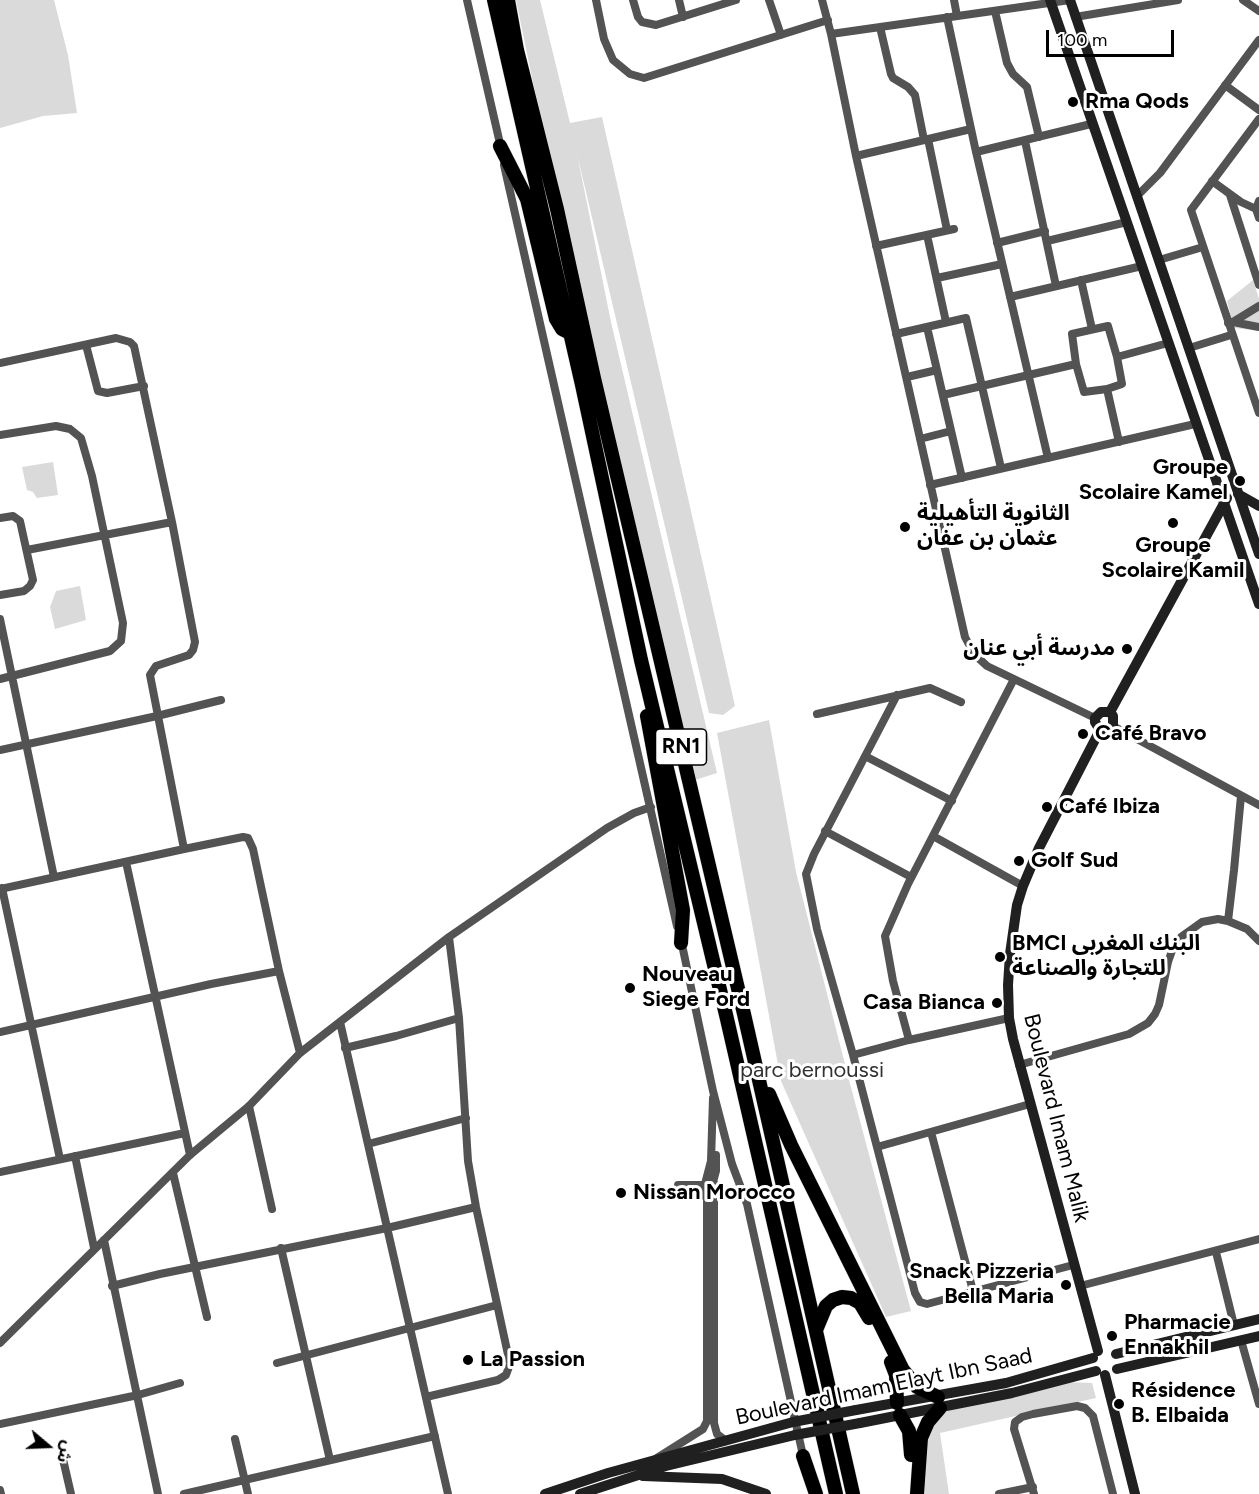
<!DOCTYPE html>
<meta charset="utf-8">
<style>
body{margin:0}
#map{position:relative;width:1259px;height:1494px;overflow:hidden;background:#fff;font-family:Figtree,"Noto Sans Arabic",sans-serif}
canvas{display:block}
.north{position:absolute;left:18px;top:1416px;width:60px;height:60px;-webkit-text-stroke:4px #fff;paint-order:stroke;rotate:109deg;font-size:16px;font-weight:700;line-height:24px;text-align:center;color:#000}
.north::after{content:'';display:block;margin:auto;width:21px;height:27px;background:#000;clip-path:polygon(50% 0,100% 100%,50% 72%,0 100%)}
.scale{position:absolute;left:1046px;top:30px;width:128px;height:27px;box-sizing:border-box;border:3px solid #000;border-top:0;padding-left:8px;font-size:18px;line-height:21px;white-space:nowrap;color:#000;-webkit-text-stroke:4px #fff;paint-order:stroke}
</style>
<div id="map">
<canvas width="1259" height="1494"></canvas>
<div class="north">ش</div>
<div class="scale">100 m</div>
</div>
<script>
const context = document.querySelector('canvas').getContext('2d');
context.lineJoin = 'round';
function fillPath(path, color) {
  context.fillStyle = color;
  context.fill(path, 'evenodd');
}
function toPath(rows) {
  const path = new Path2D();
  for (const r of rows) {
    if (r.length === 3) {
      path.moveTo(r[0] + r[2], r[1]);
      path.arc(r[0], r[1], r[2], 0, 2 * Math.PI);
      continue;
    }
    path.moveTo(r[0], r[1]);
    for (let i = 2; i < r.length; i += 2) path.lineTo(r[i], r[i + 1]);
  }
  return path;
}
function trace(path, color, width, dash) {
  context.strokeStyle = color;
  context.lineWidth = width;
  context.lineCap = dash ? 'butt' : 'round';
  context.setLineDash(dash || []);
  context.stroke(path);
}
function drawText(font, color, halo, rows, align = 'center') {
  context.font = font + ' Figtree,"Noto Sans Arabic",sans-serif';
  context.lineWidth = 6;
  context.setLineDash([]);
  context.textBaseline = 'middle';
  context.strokeStyle = halo;
  context.fillStyle = color;
  for (const [text, x, y, turn = 0] of rows) {
    context.save();
    context.translate(x, y);
    context.rotate((+turn || 0) * Math.PI / 180);
    context.textAlign = isNaN(turn) ? turn : align;
    if (halo) context.strokeText(text, 0, 0);
    context.fillText(text, 0, 0);
    context.restore();
  }
}
const green = toPath([
 [0,0,54,0,68,55,77,113,43,116,0,128],
 [516,0,540,0,570,123,602,117,735,706,723,715,709,713,577,154,611,322,717,773,695,780,588,325,532,78],
 [1253,280,1259,299,1259,331,1234,328,1227,301],
 [53,462,58,495,37,498,33,492,27,490,22,467],
 [80,586,86,620,55,629,50,607,56,591],
 [769,720,796,872,849,1080,911,1311,886,1317,781,1081,717,733],
 [1065,1382,1092,1383,1096,1398,940,1433,949,1494,915,1494,918,1437,936,1412]
]);
const street = toPath([
 [467,0,501,148],
 [596,0,604,39,613,60,630,74,644,78,828,20],
 [633,0,638,17,642,22,656,25,736,0],
 [679,0,683,17],
 [769,0,781,35],
 [822,0,831,34,856,156,965,637,974,654,987,666,1095,718],
 [954,0,957,16],
 [1243,0,1259,11],
 [995,11,1007,63,1013,74,1027,87,1039,137],
 [947,17,976,152,1048,458],
 [1075,17,1178,0],
 [880,27,891,74,893,78,908,87,915,95,924,140],
 [831,34,1070,0],
 [1225,85,1259,110],
 [1259,119,1191,210,1259,413],
 [928,139,947,230],
 [1025,141,1056,286],
 [976,152,1091,124],
 [856,156,971,129],
 [504,165,677,926],
 [1212,181,1241,202,1256,209],
 [1138,195,1160,173,1259,40],
 [1230,195,1259,285],
 [1259,201,1256,209,1259,218],
 [927,235,946,322],
 [1047,241,1127,222],
 [997,243,1045,231],
 [876,246,954,229],
 [1159,260,1203,247],
 [937,278,1002,264],
 [1081,280,1092,329],
 [1010,297,1142,266],
 [1233,322,1259,306],
 [1228,323,1233,322,1259,327],
 [1108,326,1117,357,1122,384,1107,389,1084,392,1076,364,1072,334,1108,326],
 [927,327,962,478],
 [896,334,966,318,1001,468],
 [86,345,98,391,107,393,144,386],
 [1189,348,1231,335],
 [1117,357,1168,343],
 [0,363,116,338,130,342,134,346,172,522,195,642,193,650,189,655,156,666,150,675,184,849],
 [907,377,937,370],
 [1107,389,1119,442],
 [943,395,1076,364],
 [0,435,56,426,70,429,81,438,92,476,123,623,121,641,110,651,0,679],
 [920,439,951,431],
 [930,485,1195,424],
 [0,518,13,516,20,521,33,580,30,586,24,591,0,595],
 [27,550,172,522],
 [0,619,54,877],
 [897,695,814,854,806,874,817,929,853,1055,915,1293,920,1302,927,1304,1073,1265],
 [817,714,930,688,961,702],
 [1113,726,1259,805],
 [0,750,157,716,221,700],
 [865,756,952,801],
 [825,831,911,877],
 [933,836,1023,886],
 [126,862,190,1155],
 [2,888,60,1159],
 [0,889,184,849,243,837,248,838,253,849,279,971,300,1053],
 [1228,921,1234,870,1241,796],
 [681,940,713,1091,732,1164,747,1204,804,1460],
 [340,1022,448,1494],
 [0,1032,211,984,279,971],
 [909,1040,893,981,885,936,908,884,1014,679],
 [345,1048,396,1036,459,1018],
 [853,1055,909,1040,1009,1018],
 [1019,1065,1129,1034,1148,1023,1155,1014,1159,1005,1168,962,1173,948,1181,937,1202,922,1218,919,1228,921,1247,929,1259,941],
 [249,1106,272,1209],
 [931,1132,973,1291],
 [368,1144,466,1118],
 [877,1147,1030,1104],
 [75,1156,94,1248],
 [0,1172,185,1133],
 [173,1173,207,1317],
 [713,1182,716,1171,716,1155],
 [711,1191,8],
 [705,1184,711,1161,713,1098],
 [678,1185,704,1185],
 [678,1192,703,1192],
 [719,1194,744,1196],
 [714,1199,714,1423,717,1434,726,1441],
 [104,1240,158,1494],
 [281,1248,330,1460],
 [1216,1252,1234,1325],
 [112,1286,160,1274,387,1228,476,1207],
 [1080,1286,1259,1239],
 [1241,1340,1259,1404],
 [0,1343,190,1155,249,1106,300,1053,449,937,607,828,634,813,651,807],
 [277,1363,497,1305],
 [426,1397,498,1380,506,1375,510,1364,476,1207,468,1161,459,1018,449,937],
 [0,1424,138,1395,180,1383],
 [235,1439,248,1494],
 [62,1455,71,1494],
 [657,1458,703,1429,707,1421,707,1198],
 [0,1490,1,1494],
 [184,1494,435,1436],
 [999,1494,1033,1487],
 [1034,1494,1014,1429,1015,1422,1022,1417,1033,1414,1077,1406,1085,1408,1093,1416,1113,1494]
]);
const secondary = toPath([
 [1050,0,1259,604],
 [1070,0,1259,554],
 [1238,494,1259,506],
 [1110,712,1227,498],
 [1100,730,1107,731,1113,726,1113,716,1110,712],
 [1100,730,1095,722,1095,718,1101,712,1110,712],
 [1098,1351,1013,1039,1009,1018,1008,985,1010,954,1017,905,1023,886,1039,848,1100,730],
 [1116,1354,1259,1319],
 [1117,1369,1259,1336],
 [1105,1375,1135,1494],
 [856,1410,1006,1383,1093,1358],
 [860,1423,1012,1393,1096,1371],
 [643,1476,722,1479,766,1494],
 [545,1494,608,1473,793,1422],
 [580,1494,666,1466,795,1435]
]);
const highway = toPath([
 [494,0,582,385,641,660,727,1019,836,1494],
 [508,0,517,50,557,209,594,378,744,1014,853,1494],
 [500,146,527,199,556,319,562,329,570,333],
 [647,716,683,910,681,943],
 [769,1094,791,1145,903,1370,917,1387,938,1397],
 [816,1330,826,1306,833,1300,842,1297,851,1298,860,1303,869,1318],
 [891,1362,896,1375,897,1403],
 [900,1415,909,1431,911,1455],
 [803,1456,816,1494],
 [917,1494,921,1438,928,1422,940,1408]
]);
const secondaryBridge = toPath([
 [793,1422,856,1410],
 [795,1435,860,1423]
]);
const markers = [
 [1073,102,6,"#000"],
 [1240,481,6,"#000"],
 [1173,523,6,"#000"],
 [905,527,6,"#000"],
 [1127,649,6,"#000"],
 [1083,734,6,"#000"],
 [1047,807,6,"#000"],
 [1019,861,6,"#000"],
 [1000,957,6,"#000"],
 [630,988,6,"#000"],
 [997,1003,6,"#000"],
 [621,1193,6,"#000"],
 [1066,1285,6,"#000"],
 [1112,1336,6,"#000"],
 [468,1360,6,"#000"],
 [1119,1404,6,"#000"]
];
const shields = [
 [681,747,51]
];
const shieldNames = [
 ["RN1",681,747]
];
const poiNames = [
 ["Rma Qods",1085,102],
 ["Groupe",1228,468,"right"],
 ["Scolaire Kamel",1228,493,"right"],
 ["الثانوية التأهيلية",917,514],
 ["عثمان بن عفان",917,539],
 ["Groupe",1173,546,"center"],
 ["Scolaire Kamil",1173,571,"center"],
 ["مدرسة أبي عنان",1115,649,"right"],
 ["Café Bravo",1095,734],
 ["Café Ibiza",1059,807],
 ["Golf Sud",1031,861],
 ["BMCI البنك المغربي",1012,944],
 ["للتجارة والصناعة",1012,969],
 ["Nouveau",642,975],
 ["Siege Ford",642,1000],
 ["Casa Bianca",985,1003,"right"],
 ["Nissan Morocco",633,1193],
 ["Snack Pizzeria",1054,1272,"right"],
 ["Bella Maria",1054,1297,"right"],
 ["Pharmacie",1124,1323],
 ["Ennakhil",1124,1348],
 ["La Passion",480,1360],
 ["Résidence",1131,1391],
 ["B. Elbaida",1131,1416]
];
const parkNames = [
 ["parc bernoussi",812,1071]
];
const streetNames = [
 ["Boulevard Imam Malik",1056,1118,76],
 ["Boulevard Imam Elayt Ibn Saad",884,1387,-12]
];
fillPath(green, '#dadada');
trace(highway, '#dbdbdb', 15);
trace(street, '#535353', 8);
trace(secondary, '#202020', 10);
trace(highway, '#000', 14);
trace(secondaryBridge, '#202020', 10);
for (const [x, y, r, color] of markers) {
  const dot = new Path2D();
  dot.arc(x, y, r, 0, 2 * Math.PI);
  context.fillStyle = color;
  context.fill(dot);
  trace(dot, '#fff', 2);
}
for (const [x, y, w] of shields) {
  const box = new Path2D();
  box.roundRect(x - w / 2, y - 18, w, 36, 4.5);
  context.fillStyle = '#fff';
  context.fill(box);
  trace(box, '#000', 1.5);
}
drawText('bold 21px', '#000', null, shieldNames);
drawText('bold 22px', '#000', '#fff', poiNames, 'left');
drawText('22px', '#313131', '#fff', parkNames);
drawText('22px', '#000', '#fff', streetNames);
</script>
